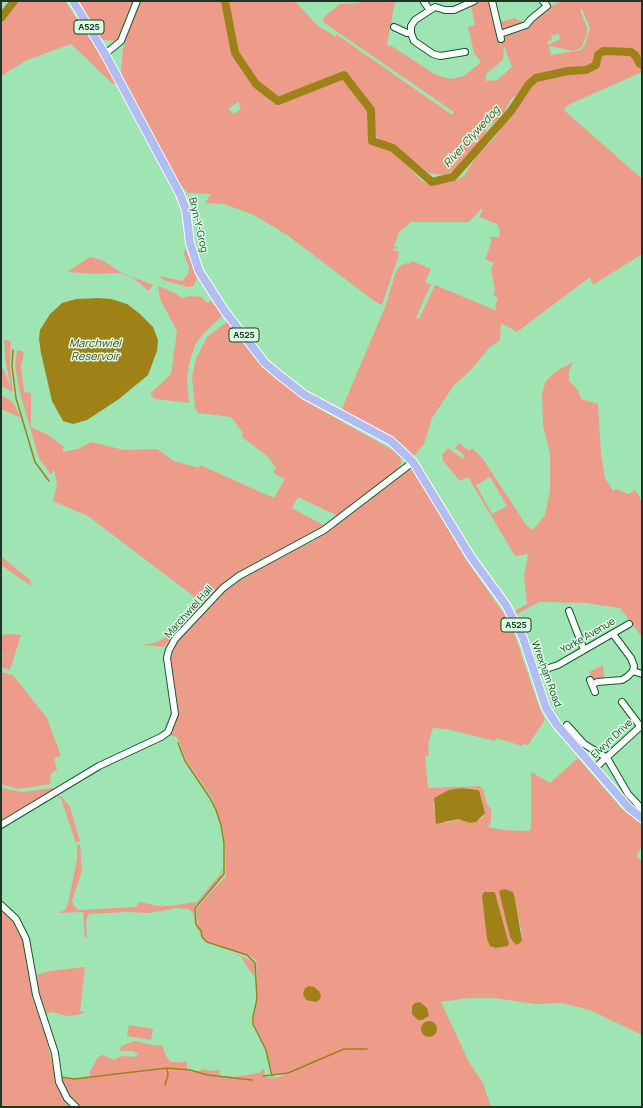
<!DOCTYPE html>
<style>
body{margin:0}
#map{position:relative;width:643px;height:1108px;overflow:hidden;background:#9fe4b3;font-family:Manrope,sans-serif}
canvas{display:block}
.frame{position:absolute;inset:0;border:2px solid #1c3825;pointer-events:none}
</style>
<div id="map">
<canvas width="643" height="1108"></canvas>
<div class="frame"></div>
</div>
<script>
const context = document.querySelector('canvas').getContext('2d');
context.lineJoin = 'round';
function fillPath(path, color) {
  context.fillStyle = color;
  context.fill(path, 'evenodd');
}
function toPath(rows) {
  const path = new Path2D();
  for (const r of rows) {
    if (r.length === 3) {
      path.moveTo(r[0] + r[2], r[1]);
      path.arc(r[0], r[1], r[2], 0, 2 * Math.PI);
      continue;
    }
    path.moveTo(r[0], r[1]);
    for (let i = 2; i < r.length; i += 2) path.lineTo(r[i], r[i + 1]);
  }
  return path;
}
function trace(path, color, width, dash) {
  context.strokeStyle = color;
  context.lineWidth = width;
  context.lineCap = dash ? 'butt' : 'round';
  context.setLineDash(dash || []);
  context.stroke(path);
}
function drawText(font, color, halo, rows, align = 'center') {
  context.font = font + ' Manrope,sans-serif';
  context.lineWidth = 3;
  context.setLineDash([]);
  context.textBaseline = 'middle';
  context.strokeStyle = halo;
  context.fillStyle = color;
  for (const [text, x, y, turn = 0] of rows) {
    context.save();
    context.translate(x, y);
    context.rotate((+turn || 0) * Math.PI / 180);
    context.textAlign = isNaN(turn) ? turn : align;
    if (halo) context.strokeText(text, 0, 0);
    context.fillText(text, 0, 0);
    context.restore();
  }
}
const green = toPath([
 [18,1,65,1,101,55,116,83,114,85,71,44,27,60,4,74,1,78,1,25],
 [76,1,295,1,317,25,336,37,336,34,452,115,454,112,323,22,324,17,340,4,359,3,359,1,395,1,387,45,393,47,436,75,451,79,464,76,481,62,474,53,468,27,475,25,471,6,476,2,489,1,499,41,503,41,503,37,525,30,531,22,551,6,562,1,642,1,642,72,570,104,564,109,565,111,642,179,642,254,593,285,590,277,517,332,501,323,500,340,489,348,470,371,454,385,432,418,424,444,414,456,402,444,384,432,342,411,343,406,386,305,395,274,399,267,402,265,407,263,410,264,412,261,431,269,425,282,432,285,430,286,416,318,419,319,435,285,497,311,495,306,498,298,493,295,495,291,491,269,494,263,485,259,491,244,491,240,489,237,499,237,500,231,497,224,479,217,483,210,481,209,469,222,411,222,399,232,394,246,399,248,391,249,399,252,398,258,382,305,373,300,287,235,254,215,224,204,205,203,211,194,188,193,185,190,174,176,128,90,121,72,123,48,126,42,103,40,100,38],
 [582,9,590,28,585,45,581,50,551,55,549,47,551,46,572,51,579,49,582,46,587,34,587,28,580,10],
 [559,34,560,39,548,45,547,41,552,40,551,36],
 [504,46,512,67,497,80,486,81,486,74,503,60],
 [519,94,522,96,519,101,495,137,476,157,464,176,452,182,433,185,422,181,392,150,368,142,368,126,376,129,376,136,381,141,395,147,429,173,444,175,456,170,482,140,488,126,495,122,503,114,511,99],
 [238,102,241,108,234,114,228,109],
 [514,18,525,23,504,30,503,29,501,22],
 [185,248,194,268,197,279,193,286,188,287,163,280,160,276,182,281,188,274,189,267,184,254],
 [90,257,102,260,122,273,153,285,149,291,133,278,120,273,95,274,67,272],
 [158,286,175,293,182,298,191,296,202,297,207,303,211,301,222,314,220,318,203,334,195,345,189,364,187,378,189,403,155,399,150,394,171,374,177,331,160,299],
 [227,322,230,323,256,359,271,374,314,406,394,451,401,458,401,464,395,472,338,516,298,497,292,508,325,526,240,573,224,583,164,647,143,645,157,642,170,635,197,609,200,603,196,598,88,516,53,501,57,485,54,469,51,475,39,458,20,393,15,366,17,350,24,352,21,367,24,392,31,393,31,427,48,435,64,447,62,452,78,449,91,442,124,450,157,449,174,461,199,468,200,465,274,498,285,479,273,473,276,468,268,457,242,437,243,433,231,417,198,413,195,408,192,377,196,359,207,337],
 [4,340,11,341,10,367,13,392,1,386,1,368,4,370,11,388,6,364],
 [573,362,569,371,569,381,578,390,581,399,598,404,601,454,605,478,613,491,616,489,628,494,635,490,640,497,640,500,642,500,642,637,620,608,586,603,539,602,517,614,515,611,527,604,524,576,528,554,515,556,468,477,460,481,443,461,442,455,448,448,463,459,465,456,455,448,459,443,470,451,472,448,483,459,526,525,533,530,545,515,550,491,550,453,543,426,542,393,546,381,555,372],
 [490,477,507,506,492,514,476,485],
 [1,395,13,402,21,418,1,409],
 [405,470,411,470,415,473,465,558,511,624,537,701,545,720,528,745,523,744,522,746,496,738,495,741,446,729,433,728,428,744,429,755,425,756,428,788,479,786,483,789,487,804,491,809,491,821,488,827,503,830,528,831,531,829,531,772,550,783,578,758,621,808,642,825,642,846,636,857,642,861,642,1035,590,1010,562,1003,535,1004,494,998,469,998,441,1002,469,1062,483,1083,491,1107,79,1107,67,1095,60,1078,90,1078,90,1072,98,1057,103,1055,114,1060,121,1056,133,1057,139,1054,132,1051,120,1051,121,1046,135,1041,157,1046,162,1045,166,1056,170,1062,187,1062,187,1070,192,1072,200,1071,202,1069,211,1071,220,1070,219,1074,221,1076,234,1077,259,1073,264,1068,265,1077,272,1078,280,1077,287,1073,273,1075,267,1051,254,1023,254,1016,258,1000,256,960,250,956,207,941,203,937,198,924,196,909,218,884,226,877,225,844,222,825,211,796,186,760,177,737,171,736,177,716,170,658,174,645,232,584,258,567,312,542],
 [462,788,479,789,485,813,482,818,470,823,458,819,446,823,434,809,433,803,444,793],
 [499,891,515,899,522,935,503,902],
 [482,896,497,899,508,946,496,948],
 [1,556,30,580,31,586,1,565],
 [10,634,21,635,10,670,1,667,3,653,1,652,1,635],
 [603,665,604,678,593,680,589,672],
 [1,672,13,675,47,718,61,756,54,758,57,770,52,772,50,778,51,784,18,789,1,784],
 [59,787,1,823,1,788,23,792],
 [57,795,62,797,70,807,80,841,76,843,61,799,57,796,52,798],
 [80,844,82,871,72,901,74,906,79,910,135,907,140,902,158,906,169,906,197,902,220,874,222,866,222,873,219,879,194,907,196,924,202,939,195,924,193,913,189,909,177,908,149,913,127,912,89,914,86,920,87,937,85,938,83,912,58,913,65,910,68,904,77,859,77,846],
 [1,910,14,921,23,939,33,1000,45,1034,59,1091,70,1107,1,1107],
 [230,952,251,960,255,965,254,977,241,957],
 [85,967,80,1011,85,1012,78,1015,66,1016,53,1012,44,1014,38,998,36,975,50,971],
 [129,1025,153,1029,151,1040,127,1036]
]);
const water = toPath([
 [99,298,111,299,127,304,140,314,153,327,158,340,157,351,148,375,119,399,87,420,73,424,63,421,52,401,41,353,39,339,40,330,50,314,62,303,76,299],
 [462,788,479,790,485,813,476,822,470,823,458,819,436,824,434,798,449,790],
 [504,889,513,892,515,899,522,941,517,945,514,943,510,937,499,891],
 [484,892,494,892,495,893,509,944,508,946,496,948,490,946,487,939,482,896],
 [309,986,314,987,319,991,321,995,320,999,316,1002,306,1000,303,994,305,988],
 [420,1002,427,1008,429,1016,422,1020,418,1020,412,1014,412,1006,415,1003],
 [429,1029,8]
]);
const stream = toPath([
 [13,350,12,366,16,398,35,462,49,481],
 [178,743,185,761,210,798,216,810,221,825,224,843,224,874,195,908,196,924,201,931,202,937,207,942,247,955,255,963,257,999,253,1017,253,1024,266,1050,272,1076],
 [263,1076,288,1073,344,1049,367,1049],
 [61,1077,74,1079,167,1068],
 [165,1085,168,1075,167,1068,190,1070,208,1075,252,1080]
]);
const river = toPath([
 [225,1,235,53,256,84,278,101,344,75,371,110,372,141,393,148,432,182,453,177,511,111,529,84,536,78,568,71,586,70,596,65,598,55,603,51,631,52,635,55,640,64,642,65],
 [1,18,14,1]
]);
const minor = toPath([
 [492,1,501,39],
 [424,2,429,9],
 [394,27,407,33,411,33],
 [500,34,526,25,531,19,547,6,543,1],
 [465,52,440,56,433,54,414,41,411,33,411,26,415,20,435,7,445,10,454,10,474,1],
 [105,54,121,41,137,1],
 [569,611,584,650],
 [613,634,631,658,634,666,633,671,642,674],
 [534,673,558,665,629,624],
 [590,680,595,692],
 [592,685,597,682,622,680,627,677,633,671],
 [622,702,640,726],
 [567,725,584,744,607,758,628,794,642,809],
 [595,768,642,725],
 [1,825,99,766,161,737,168,732,175,714,167,658,169,650,175,639,223,588,239,576,324,530,413,462],
 [1,905,16,919,26,939,36,995,55,1053,59,1082,67,1098,76,1107]
]);
const major = toPath([
 [73,1,105,54,180,194,186,210,190,243,199,271,224,310,265,363,278,374,305,395,391,441,413,462,471,557,506,605,523,638,546,708,557,725,629,808,642,818]
]);
const shields = [
 [89,27,30],
 [244,335,30],
 [516,625,30]
];
const shieldNames = [
 ["A525",89,27],
 ["A525",244,335],
 ["A525",516,625]
];
const streetNames = [
 ["Bryn-Y-Grog",198,225,77],
 ["Marchwiel Hall",189,612,-48],
 ["Yorke Avenue",588,636,-30],
 ["Wrexham Road",546,674,70],
 ["Elwyn Drive",612,739,-43]
];
const waterNames = [
 ["River Clywedog",472,137,-48],
 ["Marchwiel",95,344],
 ["Reservoir",95,357]
];
fillPath(green, '#ee9c8a');
fillPath(water, '#9e8217');
trace(stream, '#9e8217', 1.5);
trace(river, '#9e8217', 8);
trace(minor, '#105a30', 8);
trace(major, '#fff', 10);
trace(minor, '#fff', 6);
trace(major, '#b2bdf4', 8);
for (const [x, y, w] of shields) {
  const box = new Path2D();
  box.roundRect(x - w / 2, y - 7, w, 14, 3);
  context.fillStyle = '#dafce3';
  context.fill(box);
  trace(box, '#1c3825', 1);
}
drawText('bold 9px', '#1c3825', null, shieldNames);
drawText('10px', '#1c3825', '#dafce3', streetNames);
drawText('italic 11px', '#52461e', '#dafce3', waterNames);
</script>
